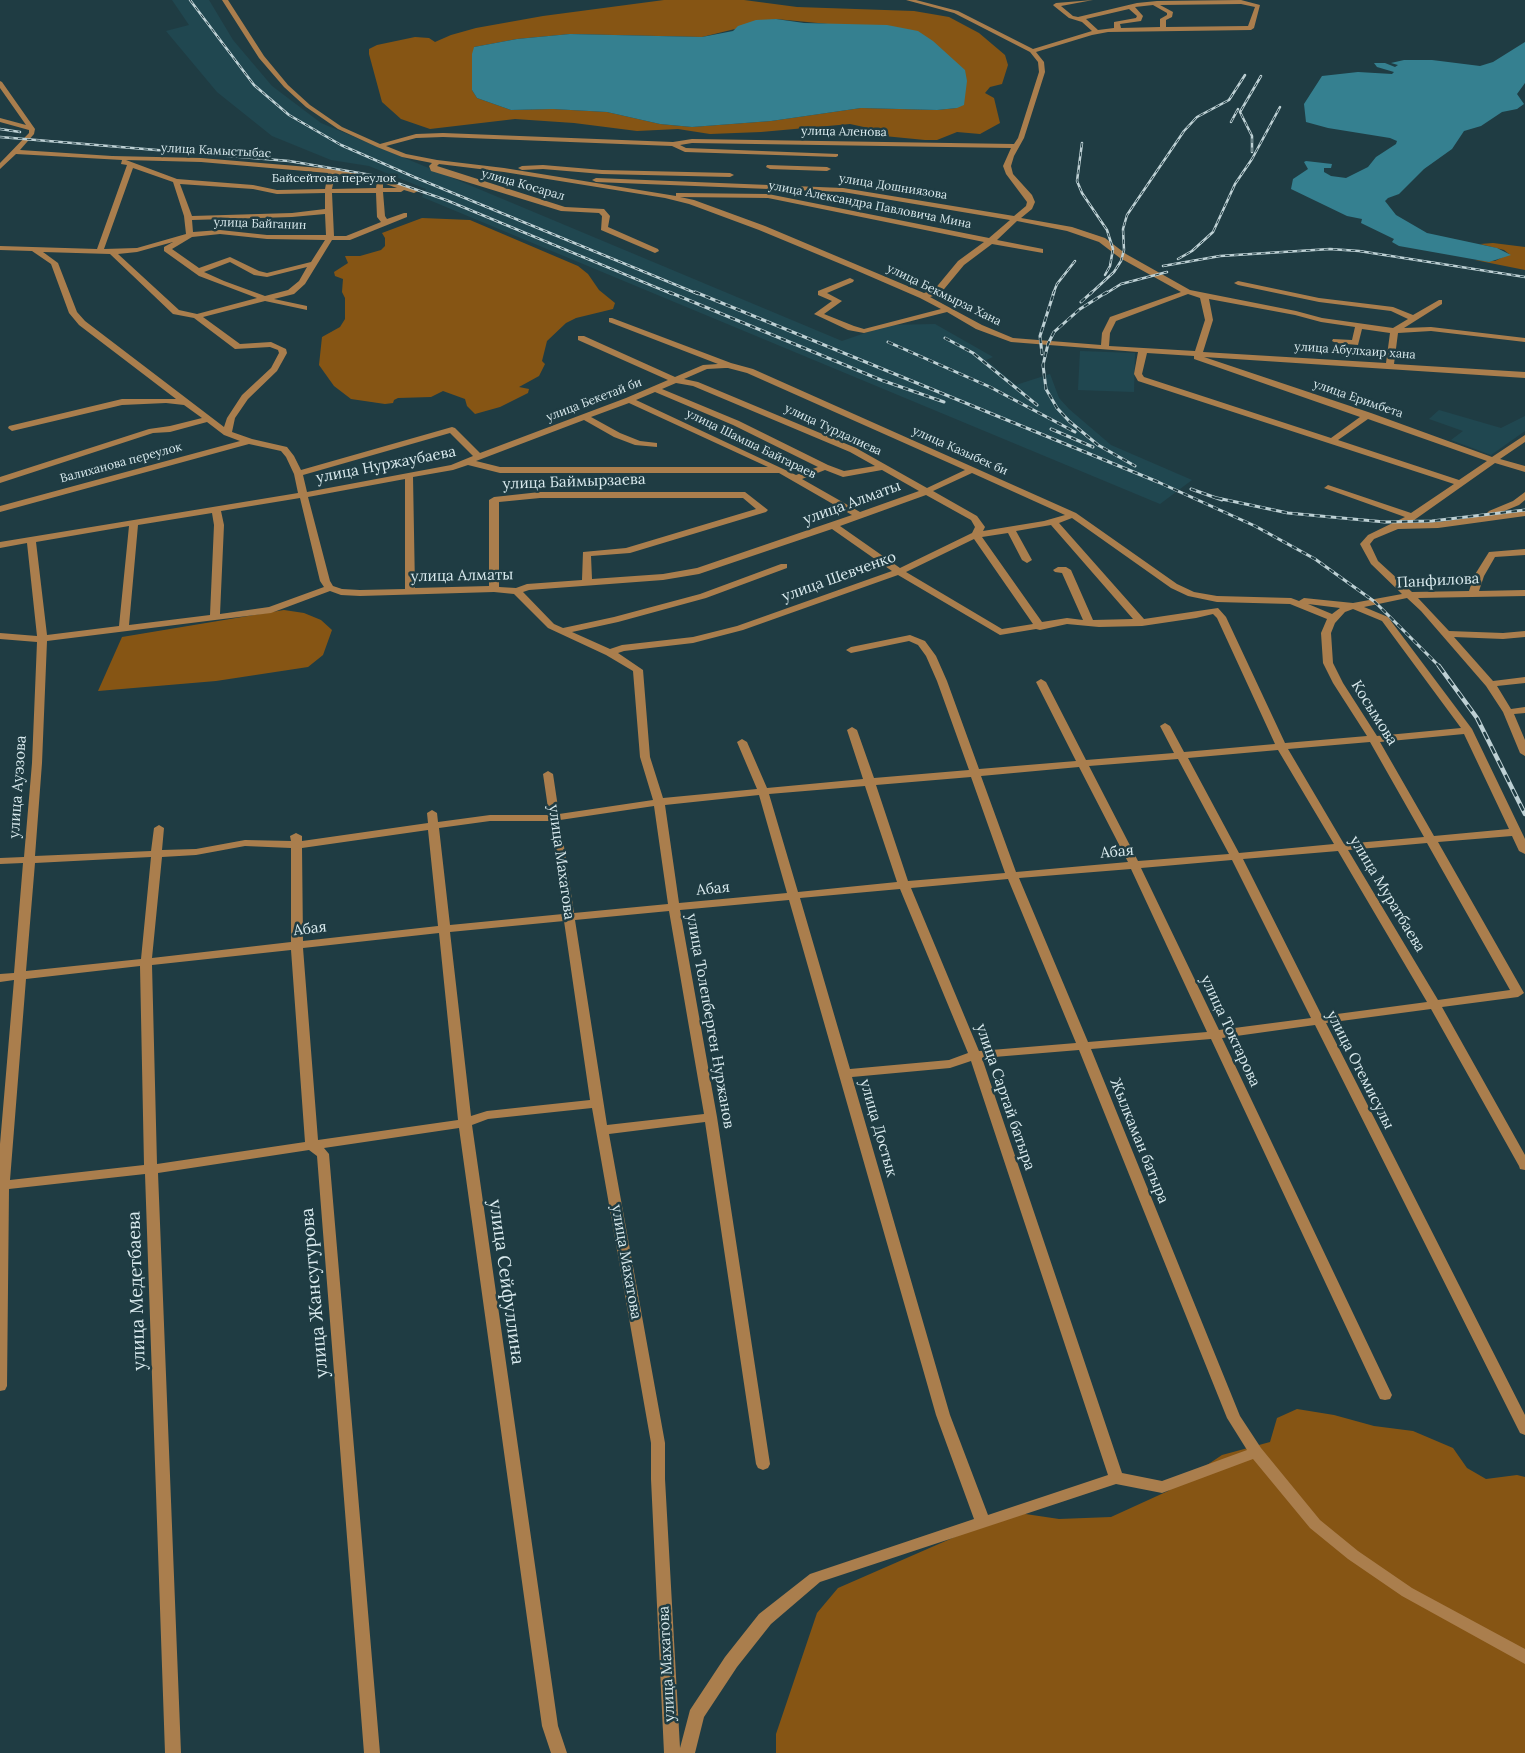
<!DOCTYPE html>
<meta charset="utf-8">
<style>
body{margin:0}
canvas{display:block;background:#1f3c43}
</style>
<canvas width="1525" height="1753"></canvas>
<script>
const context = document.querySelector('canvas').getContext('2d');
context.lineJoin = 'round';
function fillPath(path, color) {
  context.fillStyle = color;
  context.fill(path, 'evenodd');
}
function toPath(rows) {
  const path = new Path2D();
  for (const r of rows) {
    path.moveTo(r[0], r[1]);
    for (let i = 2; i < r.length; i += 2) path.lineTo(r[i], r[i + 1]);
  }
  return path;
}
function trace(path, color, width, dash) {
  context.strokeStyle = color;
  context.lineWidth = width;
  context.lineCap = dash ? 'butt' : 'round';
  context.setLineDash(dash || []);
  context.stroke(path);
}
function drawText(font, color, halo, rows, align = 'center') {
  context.font = font + ' Lora,serif';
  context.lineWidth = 5;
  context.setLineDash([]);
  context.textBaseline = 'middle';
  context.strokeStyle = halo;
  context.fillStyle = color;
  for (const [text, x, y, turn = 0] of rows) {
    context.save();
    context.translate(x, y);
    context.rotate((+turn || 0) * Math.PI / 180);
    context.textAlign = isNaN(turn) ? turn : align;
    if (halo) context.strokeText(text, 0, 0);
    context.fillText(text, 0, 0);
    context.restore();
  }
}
const built = toPath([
 [172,0,209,0,233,40,272,86,321,123,842,341,888,325,935,324,993,357,986,360,1016,385,1050,374,1059,398,1069,409,1111,445,1192,480,1160,504,422,197,426,189,369,166,331,160,272,136,217,92,166,31,189,25],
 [1080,351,1135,353,1134,392,1078,390],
 [1439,410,1501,428,1525,416,1525,431,1491,455,1451,440,1463,431,1429,419]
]);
const green = toPath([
 [664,0,744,0,797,7,914,11,949,17,979,33,1005,55,1008,65,1002,84,990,87,985,93,994,98,1000,123,980,134,957,132,937,140,925,140,884,136,873,129,850,124,761,132,710,134,678,129,637,131,574,123,515,119,430,129,401,119,382,102,369,54,369,49,377,45,415,37,429,38,435,42,451,35,476,28,543,16],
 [776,19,828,24,957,108,937,110,861,108,771,121,692,127,660,124,607,112,553,109,511,110,477,98,472,90,474,47,517,39,570,34,702,37],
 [422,218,470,220,578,266,588,274,599,290,615,303,613,309,576,318,566,323,547,341,542,361,545,364,539,376,519,387,529,389,528,393,500,407,475,414,467,406,465,399,443,391,431,397,398,398,394,400,393,403,385,404,351,399,334,386,319,365,322,337,340,327,345,319,345,298,342,292,343,279,335,276,334,272,348,263,345,256,360,256,381,250,385,246,385,238,382,233],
 [1493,243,1525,247,1525,270,1475,260,1495,261,1509,254,1504,250,1480,244],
 [284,610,304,613,321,620,332,630,323,655,308,667,216,681,98,691,122,637],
 [1297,1409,1334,1415,1374,1426,1413,1431,1453,1448,1467,1468,1486,1479,1517,1475,1525,1477,1525,1753,776,1753,776,1734,817,1613,838,1588,1012,1512,1059,1519,1111,1517,1168,1491,1222,1455,1270,1442,1277,1418]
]);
const water = toPath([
 [776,19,804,23,887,25,918,31,933,41,965,70,967,81,964,105,957,108,937,110,861,108,771,121,692,127,660,124,607,112,553,109,511,110,477,98,472,90,472,54,474,47,517,39,570,34,702,37,733,31,738,26,756,20],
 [1525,42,1525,83,1517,94,1524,104,1517,109,1502,112,1481,126,1464,131,1452,149,1424,169,1399,194,1388,198,1385,201,1396,215,1427,233,1497,248,1511,255,1489,262,1399,246,1392,242,1394,239,1361,223,1362,219,1347,216,1291,189,1293,179,1308,169,1304,162,1306,161,1332,164,1331,168,1324,168,1324,172,1331,176,1346,178,1368,167,1376,157,1396,144,1397,141,1390,138,1328,128,1306,122,1304,104,1322,76,1358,72,1392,74,1394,72,1377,67,1374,63,1385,63,1395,67,1398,65,1391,63,1404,60,1432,60,1480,66,1493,62]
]);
const minor = toPath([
 [222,0,228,0,264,56,288,85,310,105,342,127,380,144,416,134,443,133,673,142,692,139,1014,144,1018,138,1039,72,1038,62,1030,52,954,13,906,0,916,0,958,11,1033,49,1092,31,1082,22,1069,18,1054,6,1053,5,1056,3,1093,0,1061,6,1073,16,1078,17,1137,3,1157,1,1241,0,1260,5,1254,28,1251,30,1108,32,1092,35,1036,52,1044,62,1045,72,1024,138,1014,156,1011,166,1013,174,1032,195,1035,202,1032,209,1021,218,1072,227,1105,238,1126,254,1190,290,1296,311,1322,318,1393,328,1408,319,1391,311,1319,302,1238,285,1234,283,1238,281,1319,298,1393,307,1413,315,1439,300,1442,300,1442,304,1404,328,1431,327,1525,338,1525,342,1431,331,1398,333,1394,364,1525,372,1525,378,1204,357,1371,413,1492,457,1525,435,1525,442,1500,459,1525,466,1525,472,1495,463,1410,523,1438,522,1490,515,1487,513,1489,511,1513,501,1525,492,1525,500,1519,505,1497,514,1525,510,1525,516,1438,528,1398,529,1374,539,1370,544,1378,561,1412,592,1469,591,1474,576,1489,552,1525,549,1525,555,1495,557,1484,576,1479,591,1525,590,1525,596,1418,598,1449,631,1503,633,1525,631,1525,637,1503,639,1454,637,1493,681,1525,677,1525,683,1497,686,1511,709,1525,707,1525,713,1514,714,1525,740,1525,756,1520,753,1503,712,1486,686,1421,611,1407,598,1364,607,1388,617,1472,729,1525,839,1525,854,1519,851,1512,836,1438,842,1524,993,1518,997,1442,1007,1525,1155,1525,1170,1520,1169,1519,1166,1431,1009,1326,1023,1525,1415,1525,1435,1520,1433,1518,1429,1315,1025,1222,1038,1392,1395,1390,1399,1385,1400,1380,1399,1378,1395,1211,1039,1091,1049,1240,1416,1261,1448,1320,1520,1358,1551,1412,1588,1525,1649,1525,1664,1402,1596,1348,1559,1310,1528,1253,1459,1162,1493,1116,1484,820,1582,771,1624,737,1667,704,1717,695,1753,664,1753,651,1479,651,1443,592,1108,488,1119,472,1125,558,1726,567,1753,551,1753,542,1726,459,1128,324,1148,329,1154,380,1753,364,1753,317,1156,309,1150,158,1173,181,1753,165,1753,145,1174,9,1189,7,1386,5,1390,0,1391,0,1144,14,980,0,982,0,974,14,973,23,863,0,864,0,858,24,857,32,763,37,642,0,639,0,633,37,636,27,543,0,548,0,542,298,493,294,474,286,457,281,451,249,444,0,512,0,506,240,441,224,435,207,422,170,432,153,433,0,483,0,477,149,429,170,426,202,418,184,405,166,403,122,405,12,431,8,428,9,426,122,399,176,399,79,325,69,313,51,264,32,251,0,250,0,246,97,249,127,165,121,164,122,160,16,154,0,169,0,163,29,133,29,130,0,122,0,118,26,125,0,88,0,81,2,82,35,129,34,134,20,150,112,156,201,158,332,169,364,173,417,189,418,191,414,193,404,190,401,192,383,192,385,216,387,219,404,213,407,213,407,217,350,240,332,240,305,284,294,294,274,299,307,306,307,310,265,301,203,317,240,344,271,342,286,349,287,353,277,371,248,399,235,418,232,432,252,439,287,447,294,456,301,470,452,427,455,428,480,453,626,398,668,380,578,340,578,336,584,336,675,377,703,365,718,364,609,322,609,318,612,318,731,363,753,369,1076,513,1177,584,1194,592,1217,596,1291,598,1299,601,1304,598,1353,603,1402,594,1371,564,1360,544,1368,535,1405,517,1324,488,1328,485,1331,486,1411,513,1454,484,1138,381,1134,374,1138,352,1011,342,976,329,947,312,864,333,848,330,814,314,832,301,818,295,818,291,850,278,854,280,853,282,827,293,842,301,824,314,854,326,864,329,941,309,920,298,853,269,759,230,689,204,665,198,504,172,439,164,437,166,565,207,604,209,610,216,608,227,658,249,659,251,655,253,601,230,602,216,599,213,561,211,431,171,429,166,432,163,402,157,377,147,338,129,306,107,284,87,259,58,222,0],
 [1241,4,1255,7,1248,26,1166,27,1166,20,1172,17,1173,12,1160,5,1241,4],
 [1153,5,1167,13,1167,15,1160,19,1160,27,1121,28,1120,24,1141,21,1143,16,1135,7,1153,5],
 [1129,9,1137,16,1136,18,1114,22,1114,28,1098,30,1086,19,1129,9],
 [443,137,672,146,685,152,836,157,838,156,838,154,686,148,680,145,692,143,1011,148,1003,166,1006,174,1027,202,1026,206,1014,216,843,188,596,178,592,180,596,182,843,192,1010,220,989,238,768,194,679,193,676,193,676,196,504,168,437,160,406,154,386,146,416,138,443,137],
 [126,160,201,162,328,173,325,189,277,190,253,185,177,179,126,160],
 [133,168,173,182,184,216,186,234,137,248,104,249,133,168],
 [335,174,363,177,377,181,376,188,332,189,335,174],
 [383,183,397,188,383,188,383,183],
 [180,184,253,189,277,194,325,193,325,209,292,213,192,216,180,184],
 [332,193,376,193,377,217,381,222,346,236,334,236,332,193],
 [680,197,768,198,984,242,958,261,934,290,924,293,765,226,694,200,680,197],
 [325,214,326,235,267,235,220,230,193,232,192,220,292,217,325,214],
 [1017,221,1067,231,1099,242,1120,258,1181,292,1110,317,1102,333,1101,345,1013,338,982,325,930,297,940,294,964,265,992,244,1043,253,1043,249,997,240,1017,221],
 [220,234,267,239,325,240,311,262,267,273,259,271,230,257,199,268,172,249,192,237,220,234],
 [173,242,164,247,164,251,199,276,257,298,197,314,179,310,118,254,137,252,173,242],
 [43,252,110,254,173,314,194,318,235,349,270,347,278,350,279,353,271,368,242,395,227,418,224,427,85,321,77,312,58,263,43,252],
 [230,262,254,275,267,277,307,267,299,281,288,290,265,296,224,281,204,272,230,262],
 [1188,294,1200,298,1205,320,1195,351,1109,346,1110,333,1116,321,1188,294],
 [1209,299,1295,315,1321,322,1355,327,1352,340,1333,339,1332,341,1336,343,1358,345,1362,329,1390,333,1386,363,1203,352,1213,320,1209,299],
 [1147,353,1194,356,1194,359,1360,417,1331,438,1144,377,1142,374,1147,353],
 [725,368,728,368,747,373,965,470,927,488,856,448,698,382,684,379,707,369,725,368],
 [676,383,693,386,850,452,875,466,844,471,828,465,739,421,662,389,676,383],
 [655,392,733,425,818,467,796,475,636,400,655,392],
 [629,403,768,467,500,467,476,461,584,420,614,437,635,445,657,447,657,443,640,441,620,433,591,417,629,403],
 [1368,419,1487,461,1459,480,1338,440,1368,419],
 [450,433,473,456,451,465,307,492,303,475,450,433],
 [468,465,500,473,779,473,852,515,697,568,663,574,592,579,591,556,630,553,766,512,768,510,745,492,540,492,494,497,489,500,489,586,415,588,413,477,453,470,468,465],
 [825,470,843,477,882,470,919,491,860,512,802,479,825,470],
 [972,473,1065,515,1044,521,983,531,985,527,977,516,933,491,972,473],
 [405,479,405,589,360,590,342,589,333,586,330,581,308,497,405,479],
 [926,495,971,520,975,527,972,533,900,568,840,526,926,495],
 [300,498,320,581,324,587,269,607,220,614,224,525,221,511,300,498],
 [540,498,743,498,756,509,626,548,583,552,582,580,527,584,516,588,499,587,499,502,540,498],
 [212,513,214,525,210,615,129,625,138,525,212,513],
 [1072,518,1171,588,1188,596,1217,602,1290,604,1327,619,1321,633,1323,663,1333,683,1367,736,1285,743,1226,617,1218,608,1144,619,1059,523,1072,518],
 [1051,525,1133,619,1093,620,1071,570,1066,567,1058,567,1053,570,1055,572,1062,573,1083,620,1067,618,1042,622,982,537,1008,533,1022,560,1027,563,1032,560,1016,531,1051,525],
 [129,526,119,626,47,635,36,542,129,526],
 [832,529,892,571,737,626,693,637,622,645,610,649,572,632,618,622,706,598,787,568,787,564,781,564,700,594,614,617,563,628,554,624,523,592,529,590,663,580,699,574,832,529],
 [974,539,1033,624,1002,629,906,572,974,539],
 [898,575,1000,635,1036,629,1040,630,1067,624,1099,627,1142,626,1196,618,1213,614,1217,618,1275,744,1184,752,1170,726,1165,723,1160,726,1174,753,1086,760,1046,682,1041,679,1036,682,1076,761,979,769,947,681,936,656,925,641,910,635,851,647,846,650,851,653,909,641,918,645,926,656,937,681,969,770,874,778,857,730,852,727,847,730,863,779,767,788,747,742,742,739,737,742,757,789,663,798,650,757,643,670,618,653,624,651,693,643,743,630,898,575],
 [330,591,341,595,360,596,494,592,514,594,548,628,606,655,633,671,640,757,653,800,559,814,553,774,548,771,543,774,549,815,490,815,438,822,437,813,432,810,427,813,428,823,302,841,302,836,296,833,290,836,291,841,245,840,196,849,162,850,164,828,159,825,154,828,151,851,35,856,42,763,47,641,271,613,330,591],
 [1308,604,1340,608,1332,614,1308,604],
 [1353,609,1382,621,1461,728,1377,736,1343,683,1333,663,1331,633,1335,623,1345,612,1353,609],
 [1464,734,1509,829,1434,836,1380,742,1464,734],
 [1370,742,1424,837,1344,844,1288,749,1370,742],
 [1278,750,1334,844,1239,853,1188,758,1278,750],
 [1178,759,1229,854,1138,861,1089,766,1178,759],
 [1079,767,1128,862,1016,872,981,776,1079,767],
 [971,777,1005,873,908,881,876,785,971,777],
 [865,786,897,882,798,892,769,794,865,786],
 [759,795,787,893,679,903,665,805,759,795],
 [654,806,668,904,574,913,560,820,654,806],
 [490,821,550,821,563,914,450,925,439,828,490,821],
 [428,830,438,926,303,941,302,848,428,830],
 [1427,843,1510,990,1438,1000,1348,850,1427,843],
 [245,846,291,848,291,942,152,958,162,857,196,855,245,846],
 [1338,851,1427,1002,1322,1016,1243,859,1338,851],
 [151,857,141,959,26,971,35,863,151,857],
 [1232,860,1311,1018,1219,1030,1141,868,1232,860],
 [1131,869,1207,1032,1088,1042,1019,878,1131,869],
 [1008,879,1076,1043,979,1051,911,888,1008,879],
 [900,889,968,1053,949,1060,850,1069,800,898,900,889],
 [789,900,936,1415,974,1519,810,1574,759,1614,725,1657,690,1710,680,1748,665,1479,665,1443,609,1134,705,1122,756,1464,758,1468,763,1470,768,1468,770,1464,717,1117,680,910,789,900],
 [669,911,704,1114,607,1125,575,920,669,911],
 [564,921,590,1100,487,1111,471,1116,450,932,564,921],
 [439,933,458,1120,318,1140,303,948,439,933],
 [291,950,305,1142,157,1164,152,965,291,950],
 [140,966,144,1165,10,1180,26,979,140,966],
 [1079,1050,1227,1418,1247,1450,1162,1481,1122,1473,982,1058,1079,1050],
 [971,1061,1108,1475,988,1515,950,1415,852,1077,950,1068,971,1061],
 [543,165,602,170,730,173,734,175,730,177,602,174,543,169,522,170,518,168,522,166,543,165],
 [767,165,827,167,831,169,827,171,770,169,766,167,767,165]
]);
const railFar2 = toPath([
 [190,0,254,85,289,115,341,145,414,177,698,294],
 [1231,122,1238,109],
 [0,129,20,132],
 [0,137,289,161,377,176,446,200,672,294],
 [1082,143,1077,181,1082,193,1107,230,1113,249,1110,266,1105,275],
 [1252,152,1252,136,1240,112,1261,76],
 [1178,259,1192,251,1213,232,1235,184,1252,159,1280,107],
 [1163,266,1220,256,1330,249,1359,251,1525,277],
 [1053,294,1057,284,1075,261],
 [1090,294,1114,272,1121,261,1124,250,1123,229,1127,215,1184,131,1197,117,1229,100,1245,75],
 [1105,294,1121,284,1167,272]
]);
const railFar1 = toPath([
 [669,292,881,380,944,402],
 [695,292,1158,482,1255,526,1315,559,1375,602,1440,667],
 [1107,292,1080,309,1054,332,1048,344,1043,365,1046,389,1057,408,1069,421,1098,445,1135,466],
 [1081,302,1092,292],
 [945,338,973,353,1037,405],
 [888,342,990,387,1075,432],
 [1042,354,1040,336,1054,292],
 [1051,429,1093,447],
 [1191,489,1222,500],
 [1217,498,1288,513,1385,522,1432,521,1525,510]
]);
const rail = toPath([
 [1439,666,1477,718,1525,814]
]);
const farStreetnames = [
 ["улица Аленова",844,132,1],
 ["улица Камыстыбас",216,151,3],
 ["Байсейтова переулок",334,179],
 ["улица Косарал",523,185,16],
 ["улица Дошниязова",893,187,9],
 ["улица Александра Павловича Мина",870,205,11],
 ["улица Байганин",260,224,2],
 ["улица Бекмырза Хана",944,295,26],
 ["улица Абулхаир хана",1355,351,4],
 ["улица Еримбета",1358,399,19],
 ["улица Бекетай би",594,400,-21],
 ["улица Турдалиева",833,430,25],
 ["улица Шамша Байгараев",751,444,26],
 ["улица Казыбек би",960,451,24],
 ["Валиханова переулок",121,463,-15]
];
const streetNames = [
 ["улица Нуржаубаева",386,465,-11],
 ["улица Баймырзаева",574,482,-2],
 ["улица Алматы",852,503,-20],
 ["улица Алматы",462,576,-1],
 ["улица Шевченко",839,577,-20],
 ["Панфилова",1438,581,-3],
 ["Косымова",1374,713,58],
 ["улица Ауэзова",18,787,-86],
 ["Абая",1117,852,-5],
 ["улица Махатова",561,862,82],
 ["Абая",713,889,-6],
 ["улица Муратбаева",1387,894,59],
 ["Абая",310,929,-7],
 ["улица Толепберген Нуржанов",710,1021,80],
 ["улица Токтарова",1230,1031,65],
 ["улица Отемисулы",1360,1070,63],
 ["улица Сартай батыра",1005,1097,71],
 ["улица Достык",878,1128,74],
 ["Жылкаман батыра",1139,1141,68],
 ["улица Махатова",626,1262,80],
 ["улица Махатова",667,1664,-93]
];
const nearStreetnames = [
 ["улица Сейфуллина",506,1282,82],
 ["улица Медетбаева",137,1291,-92],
 ["улица Жансугурова",315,1293,-95]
];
fillPath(built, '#204750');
fillPath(green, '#865514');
fillPath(water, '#358090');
fillPath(minor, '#aa7e4d');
trace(railFar2, '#bdd0d4', 2.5);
trace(railFar1, '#bdd0d4', 3);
trace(rail, '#bdd0d4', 4.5);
trace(railFar2, '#1f3c43', 1, [4.5]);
trace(railFar1, '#1f3c43', 2, [5.5]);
trace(rail, '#1f3c43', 2.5, [8]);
drawText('12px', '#d9eaee', '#1f3c43', farStreetnames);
drawText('15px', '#d9eaee', '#1f3c43', streetNames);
drawText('18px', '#d9eaee', '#1f3c43', nearStreetnames);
</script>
